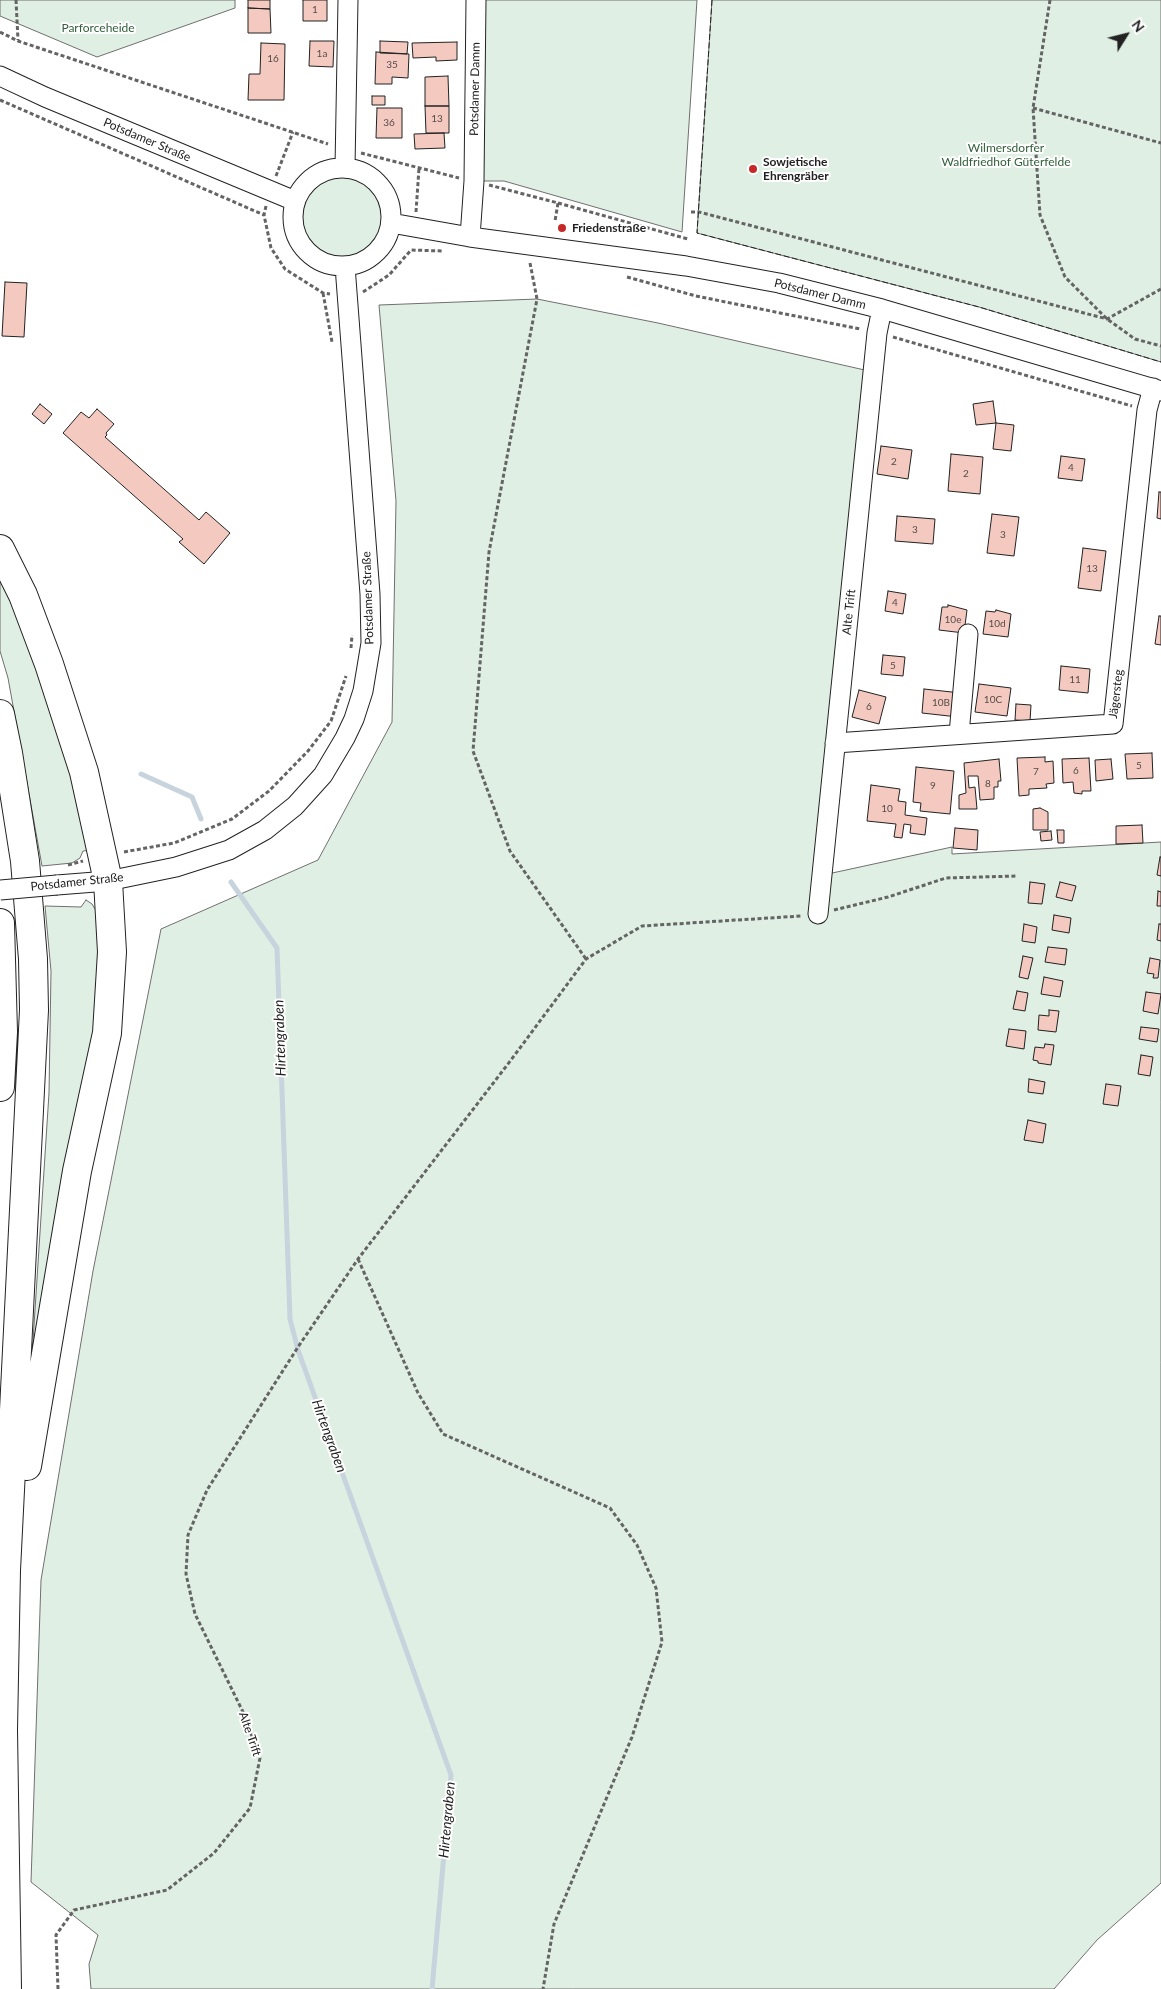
<!DOCTYPE html>
<meta charset="utf-8">
<style>
body{margin:0}
#map{position:relative;width:1161px;height:1989px;overflow:hidden;background:#fff;font-family:Lato,sans-serif}
canvas{display:block}
.north{position:absolute;left:1101px;top:10px;width:50px;height:50px;-webkit-text-stroke:4px #fff;paint-order:stroke;rotate:54deg;font-size:14px;font-weight:700;line-height:20px;text-align:center;color:#222}
.north::after{content:'';display:block;margin:auto;width:18px;height:22px;background:#222;clip-path:polygon(50% 0,100% 100%,50% 72%,0 100%)}
</style>
<div id="map">
<canvas width="1161" height="1989"></canvas>
<div class="north">N</div>
</div>
<script>
const context = document.querySelector('canvas').getContext('2d');
context.lineJoin = 'round';
function fillPath(path, color) {
  context.fillStyle = color;
  context.fill(path, 'evenodd');
}
function toPath(rows) {
  const path = new Path2D();
  for (const r of rows) {
    if (r.length === 3) {
      path.moveTo(r[0] + r[2], r[1]);
      path.arc(r[0], r[1], r[2], 0, 2 * Math.PI);
      continue;
    }
    path.moveTo(r[0], r[1]);
    for (let i = 2; i < r.length; i += 2) path.lineTo(r[i], r[i + 1]);
  }
  return path;
}
function trace(path, color, width, dash) {
  context.strokeStyle = color;
  context.lineWidth = width;
  context.lineCap = dash ? 'butt' : 'round';
  context.setLineDash(dash || []);
  context.stroke(path);
}
function drawText(font, color, halo, rows, align = 'center') {
  context.font = font + ' Lato,sans-serif';
  context.lineWidth = 4;
  context.setLineDash([]);
  context.textBaseline = 'middle';
  context.strokeStyle = halo;
  context.fillStyle = color;
  for (const [text, x, y, turn = 0] of rows) {
    context.save();
    context.translate(x, y);
    context.rotate((+turn || 0) * Math.PI / 180);
    context.textAlign = isNaN(turn) ? turn : align;
    if (halo) context.strokeText(text, 0, 0);
    context.fillText(text, 0, 0);
    context.restore();
  }
}
const green = toPath([
 [0,0,235,0,235,8,97,57,0,16,0,0],
 [476,0,697,0,682,232,504,181,474,181,476,0],
 [712,0,1161,0,1161,362,979,307,697,233,712,0],
 [343,217,41],
 [537,299,658,323,869,371,823,875,952,847,952,854,1161,842,1161,1883,1097,1940,1054,1989,91,1989,89,1964,98,1935,31,1882,41,1580,93,1271,161,929,318,860,392,722,396,501,379,305,537,299],
 [0,564,64,727,91,850,83,851,80,858,72,863,42,866,8,678,0,651,0,564],
 [86,900,92,904,98,914,105,982,31,1372,49,1093,51,971,45,906,81,907,86,900]
]);
const stream = toPath([
 [141,774,192,797,201,819],
 [231,882,277,948,290,1319,298,1350,451,1775,432,1989]
]);
const building = toPath([
 [248,0,270,0,270,9,248,8,248,0],
 [303,0,327,0,327,21,303,21,303,0],
 [248,8,270,9,271,33,248,33,248,8],
 [310,41,334,41,333,67,309,66,310,41],
 [380,41,408,42,407,54,380,53,380,41],
 [457,42,457,60,436,61,436,57,413,58,412,43,457,42],
 [261,43,285,44,284,100,248,100,249,74,260,74,261,43],
 [376,52,409,54,408,78,392,77,392,84,375,84,376,52],
 [448,76,449,106,425,106,425,77,448,76],
 [372,96,385,96,385,105,372,105,372,96],
 [425,106,449,106,449,133,426,133,425,106],
 [377,108,402,108,402,138,376,138,377,108],
 [444,133,445,148,415,149,414,134,444,133],
 [5,282,27,283,24,337,2,336,5,282],
 [993,401,996,423,976,425,973,404,993,401],
 [40,404,52,414,44,424,32,414,40,404],
 [97,409,114,424,106,433,107,435,105,437,199,520,206,512,230,533,204,564,179,542,183,539,63,433,81,412,89,418,97,409],
 [996,423,1014,425,1011,451,993,449,996,423],
 [881,446,912,450,908,479,877,474,881,446],
 [951,454,983,457,980,494,948,491,951,454],
 [1061,456,1085,459,1082,481,1058,478,1061,456],
 [1159,492,1161,492,1161,519,1157,518,1159,492],
 [992,514,1019,517,1014,556,987,553,992,514],
 [897,516,935,519,933,544,895,541,897,516],
 [1083,548,1106,551,1101,591,1078,588,1083,548],
 [888,591,906,594,903,614,885,611,888,591],
 [948,605,967,610,964,633,939,630,942,607,948,607,948,605],
 [996,610,1011,614,1008,637,983,634,986,611,995,612,996,610],
 [1159,616,1161,616,1161,645,1155,644,1159,616],
 [883,655,905,657,903,676,881,674,883,655],
 [1061,666,1090,669,1088,693,1059,690,1061,666],
 [979,684,1011,688,1007,716,975,712,979,684],
 [924,689,961,693,958,717,922,713,924,689],
 [859,690,886,697,879,724,852,717,859,690],
 [1016,704,1031,705,1030,721,1015,720,1016,704],
 [1152,753,1153,778,1127,779,1125,754,1152,753],
 [1045,757,1045,762,1053,761,1054,783,1046,784,1047,788,1029,789,1029,795,1019,796,1017,758,1045,757],
 [1089,758,1091,791,1082,791,1082,794,1074,793,1073,782,1063,783,1062,759,1089,758],
 [999,759,1001,781,998,781,998,787,994,787,994,799,980,800,978,776,968,776,969,788,975,787,977,809,959,809,959,795,966,793,964,763,999,759],
 [1111,759,1113,779,1096,781,1095,760,1111,759],
 [916,767,954,771,950,814,920,811,921,803,913,802,916,767],
 [871,785,900,789,898,801,906,802,905,815,927,818,925,835,910,833,911,825,904,824,902,838,894,837,896,824,867,821,871,785],
 [1040,808,1048,812,1048,830,1033,830,1033,809,1040,808],
 [1142,825,1143,843,1116,844,1116,826,1142,825],
 [955,828,978,830,977,850,953,848,955,828],
 [1057,830,1064,830,1064,843,1058,843,1057,830],
 [1051,831,1052,840,1041,841,1040,832,1051,831],
 [1160,857,1161,857,1161,876,1157,875,1160,857],
 [1030,882,1045,884,1042,904,1028,903,1030,882],
 [1060,882,1076,886,1072,901,1056,897,1060,882],
 [1158,891,1161,892,1161,906,1157,906,1158,891],
 [1054,915,1071,918,1069,933,1052,930,1054,915],
 [1024,924,1037,927,1035,943,1022,941,1024,924],
 [1159,924,1161,924,1161,941,1157,940,1159,924],
 [1048,947,1067,949,1065,965,1045,962,1048,947],
 [1023,956,1033,958,1028,979,1019,977,1023,956],
 [1150,958,1160,960,1158,978,1153,978,1154,974,1147,973,1150,958],
 [1044,977,1063,981,1060,997,1041,994,1044,977],
 [1017,991,1028,993,1025,1011,1013,1009,1017,991],
 [1146,992,1161,994,1158,1014,1143,1011,1146,992],
 [1049,1010,1059,1011,1056,1032,1038,1030,1039,1015,1049,1016,1049,1010],
 [1141,1027,1159,1029,1157,1042,1139,1039,1141,1027],
 [1009,1029,1026,1031,1024,1049,1006,1046,1009,1029],
 [1045,1044,1054,1045,1051,1065,1038,1063,1038,1061,1033,1060,1035,1047,1044,1048,1045,1044],
 [1141,1055,1153,1057,1150,1076,1138,1074,1141,1055],
 [1029,1079,1045,1082,1043,1094,1028,1092,1029,1079],
 [1106,1084,1121,1086,1118,1106,1103,1104,1106,1084],
 [1028,1120,1046,1124,1043,1143,1024,1140,1028,1120]
]);
const path = toPath([
 [16,0,18,40],
 [1050,0,1033,108,1040,215,1065,277,1107,319,1135,339,1161,346],
 [0,32,18,41,328,144],
 [0,100,264,215],
 [1033,108,1161,143],
 [361,153,459,178],
 [276,176,293,132],
 [489,185,558,203,555,221],
 [558,203,688,239],
 [266,206,264,215,271,248,285,269,323,293,330,294],
 [416,212,419,168],
 [691,212,699,212,1107,319,1161,289],
 [530,263,537,299,489,552,473,751,510,851,586,959],
 [627,277,696,296,860,329],
 [363,292,389,275,411,250,443,251],
 [323,293,332,342],
 [893,337,1132,406],
 [351,648,352,635],
 [124,852,174,843,232,819,269,791,308,751,331,721,346,676],
 [68,865,83,861],
 [834,910,888,897,946,878,1016,876],
 [358,1259,418,1393,443,1434,610,1508,637,1545,656,1588,662,1642,632,1737,554,1924,543,1989],
 [58,1989,56,1935,74,1910,167,1890,214,1853,250,1808,260,1758,243,1712,195,1614,186,1574,188,1535,207,1490,298,1347,358,1259,511,1060,586,959,642,926,801,916]
]);
const minor = toPath([
 [0,76,45,97,295,201],
 [345,167,348,0],
 [342,217,49],
 [391,223,470,237,686,266,779,283,882,309,1161,391],
 [470,237,474,181,476,0],
 [959,734,968,634],
 [835,743,1113,724,1147,410,1153,388],
 [57,885,108,881,176,867,229,850,265,830,295,806,323,775,345,738,354,719,363,691,371,643,370,594,345,266],
 [818,914,877,333,882,309]
]);
const highway = toPath([
 [0,549,23,595,49,664,84,772,108,881,112,952,107,1033,77,1171,27,1466],
 [0,714,8,753,25,861,33,959,34,1010,6,1570,3,1730,7,1989],
 [0,923,3,1032,0,1087]
]);
const minorBridge = toPath([
 [0,890,57,885]
]);
const fence = toPath([
 [712,0,697,233,979,307,1161,362]
]);
const markers = [
 [753,169,5,"#c62828"],
 [562,228,5,"#c62828"]
];
const numberNames = [
 ["1",315,10],
 ["1a",322,54],
 ["16",273,59],
 ["35",392,65],
 ["13",437,119],
 ["36",389,123],
 ["2",894,462],
 ["4",1071,468],
 ["2",966,474],
 ["3",915,530],
 ["3",1003,535],
 ["13",1092,569],
 ["4",895,603],
 ["10e",953,620],
 ["10d",997,624],
 ["5",893,666],
 ["11",1075,680],
 ["10C",993,700],
 ["10B",941,703],
 ["6",869,707],
 ["5",1139,766],
 ["6",1076,771],
 ["7",1036,772],
 ["8",988,784],
 ["9",933,786],
 ["10",887,809]
];
const parkNames = [
 ["Parforceheide",98,28],
 ["Wilmersdorfer",1006,148],
 ["Waldfriedhof Güterfelde",1006,162]
];
const streetNames = [
 ["Potsdamer Damm",475,89,-89],
 ["Potsdamer Straße",147,140,23],
 ["Potsdamer Damm",820,294,14],
 ["Potsdamer Straße",368,598,-92],
 ["Alte Trift",849,612,-84],
 ["Jägersteg",1116,694,-83],
 ["Potsdamer Straße",77,882,-6],
 ["Alte Trift",250,1734,71]
];
const poiNames = [
 ["Sowjetische",763,162],
 ["Ehrengräber",763,176],
 ["Friedenstraße",572,228]
];
const waterNames = [
 ["Hirtengraben",280,1038,-92],
 ["Hirtengraben",329,1436,70],
 ["Hirtengraben",447,1820,-85]
];
fillPath(green, '#e0efe3');
trace(green, '#6f6f6f', 1);
trace(stream, '#c7d3dd', 5);
fillPath(building, '#f3c9c0');
trace(building, '#222', 1);
trace(minor, '#222', 21);
trace(highway, '#222', 30);
trace(path, '#646464', 3, [4, 2.5]);
trace(minor, '#fff', 19);
trace(highway, '#fff', 28);
trace(minorBridge, '#222', 21, []);
trace(minorBridge, '#fff', 19);
trace(fence, '#222', 1, [6, 2.5]);
for (const [x, y, r, color] of markers) {
  const dot = new Path2D();
  dot.arc(x, y, r, 0, 2 * Math.PI);
  context.fillStyle = color;
  context.fill(dot);
  trace(dot, '#fff', 2);
}
drawText('10px', '#564c4a', null, numberNames);
drawText('12px', '#2f5e38', '#fff', parkNames);
drawText('12px', '#222', '#fff', streetNames);
drawText('bold 12px', '#222', '#fff', poiNames, 'left');
drawText('italic 14px', '#222', '#fff', waterNames);
</script>
